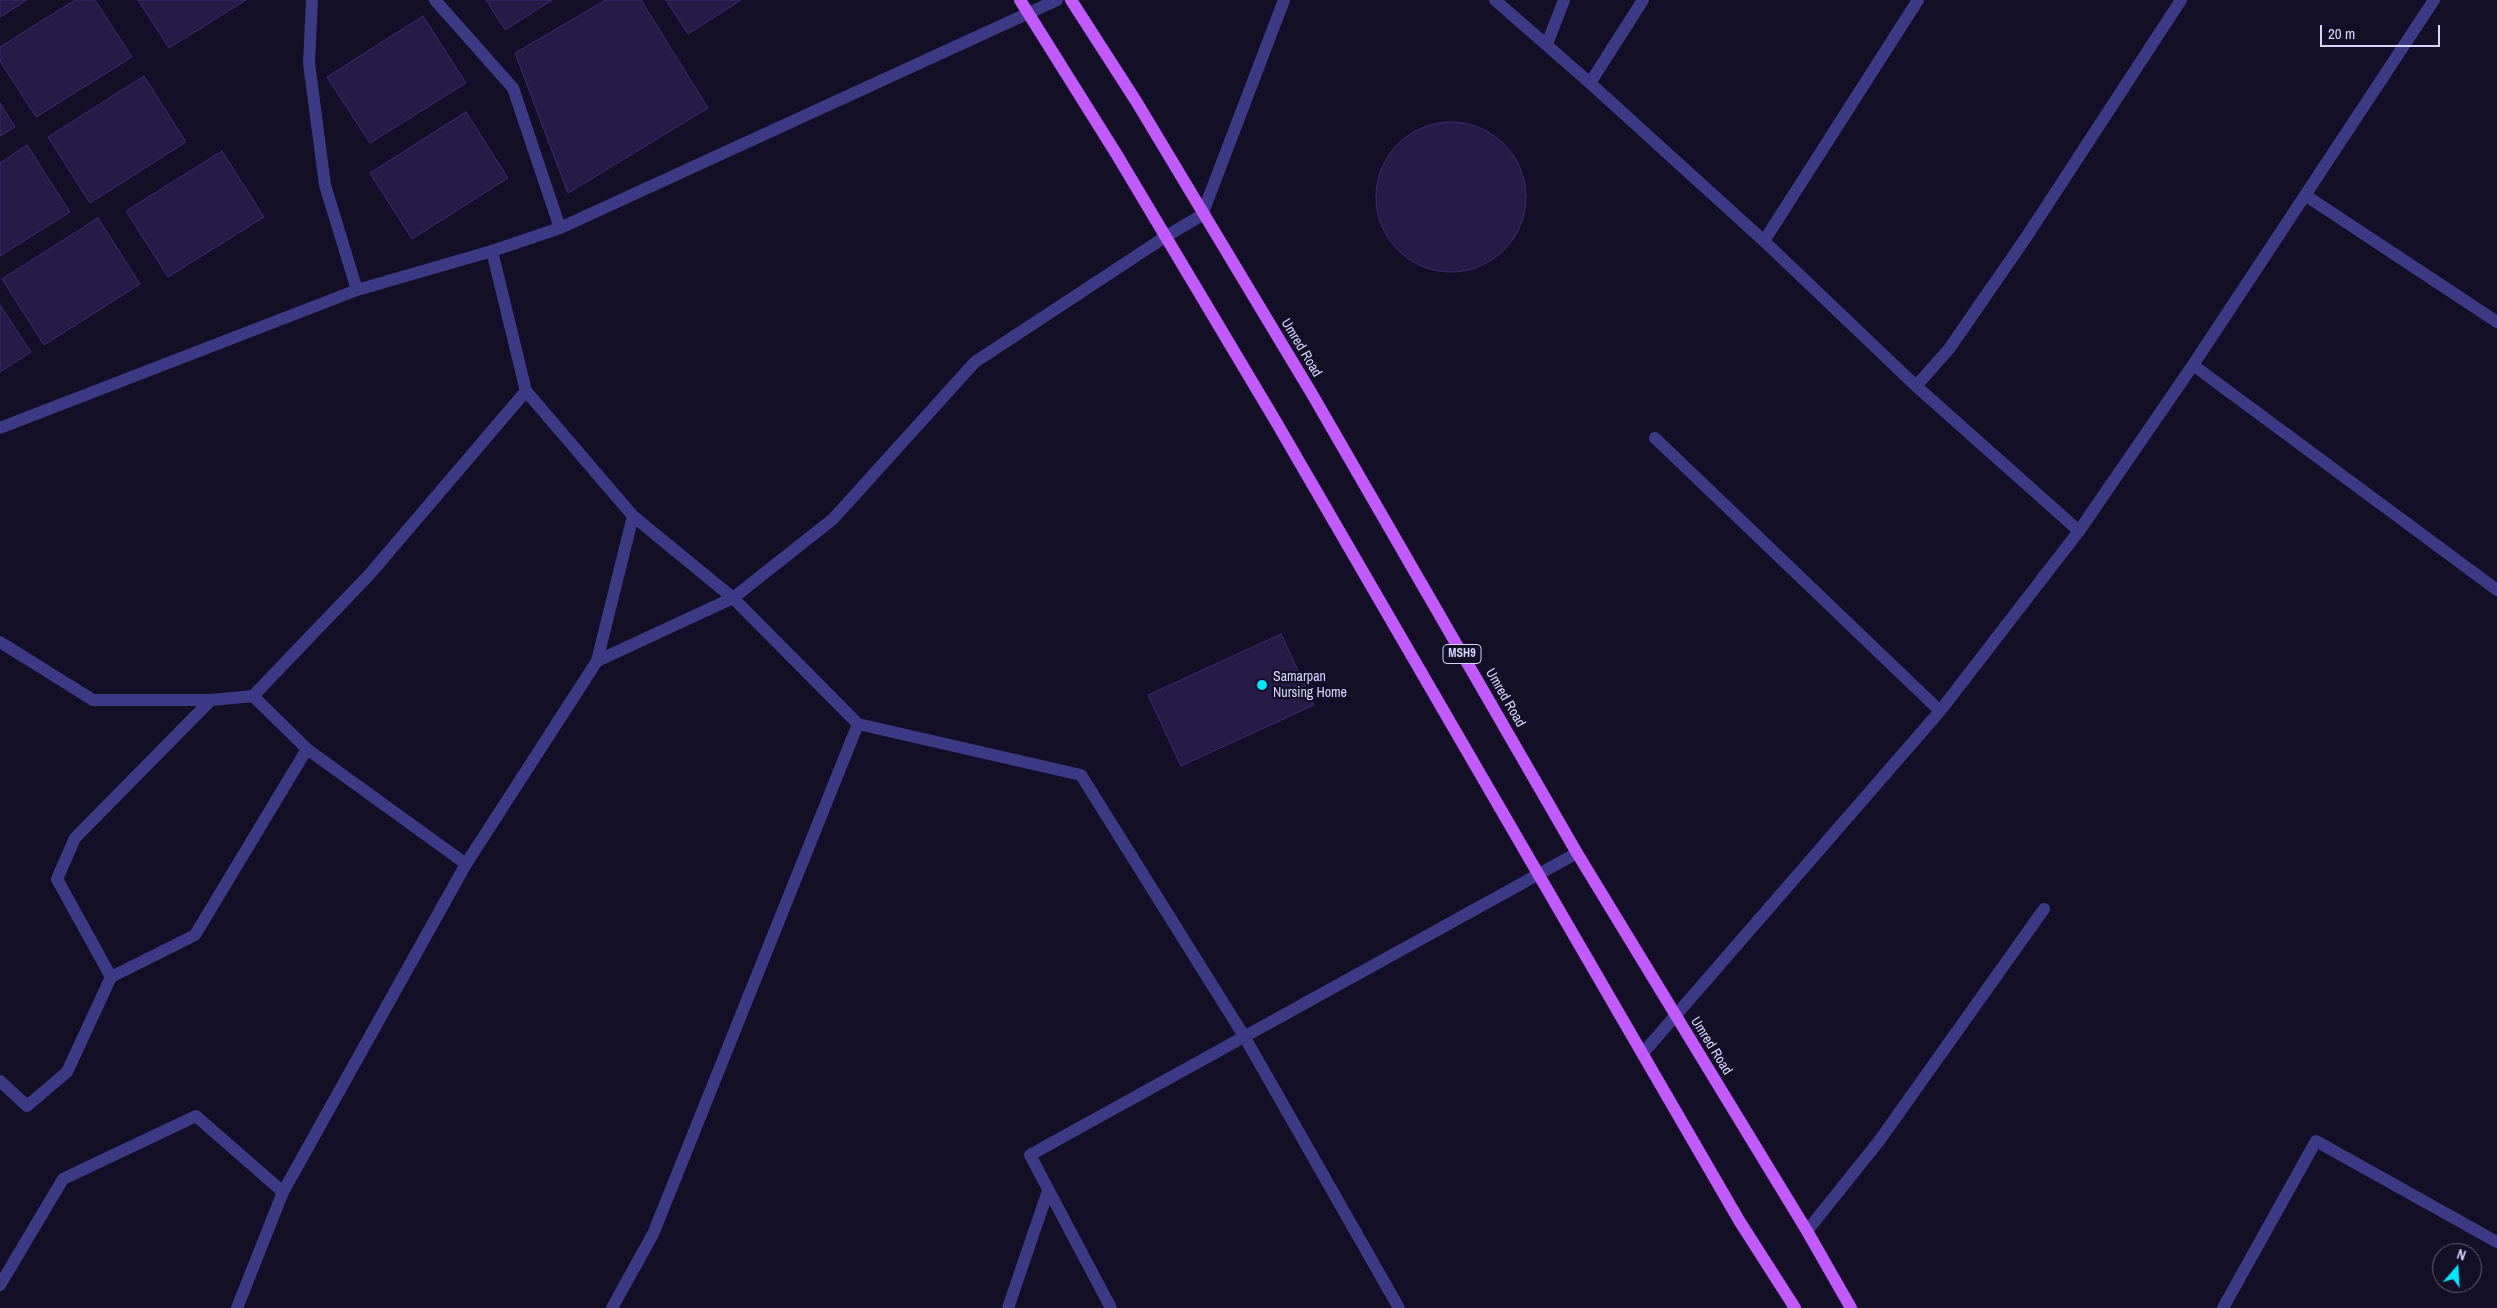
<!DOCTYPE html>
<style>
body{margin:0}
#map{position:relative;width:2497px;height:1308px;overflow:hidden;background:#130f26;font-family:"Archivo Narrow",sans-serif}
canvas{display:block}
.north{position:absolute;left:2432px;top:1243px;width:50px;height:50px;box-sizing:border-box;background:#130f26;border:1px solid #625e7d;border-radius:50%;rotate:19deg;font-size:14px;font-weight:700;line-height:20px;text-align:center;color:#d9d4ff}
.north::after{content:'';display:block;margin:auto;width:18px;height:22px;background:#00e5ff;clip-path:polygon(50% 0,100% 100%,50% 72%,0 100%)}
.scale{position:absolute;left:2320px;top:25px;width:120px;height:22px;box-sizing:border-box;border:2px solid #d9d4ff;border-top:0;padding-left:6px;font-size:15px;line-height:18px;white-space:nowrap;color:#d9d4ff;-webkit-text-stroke:4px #130f26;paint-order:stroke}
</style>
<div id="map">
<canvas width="2497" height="1308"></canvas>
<div class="north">N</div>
<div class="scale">20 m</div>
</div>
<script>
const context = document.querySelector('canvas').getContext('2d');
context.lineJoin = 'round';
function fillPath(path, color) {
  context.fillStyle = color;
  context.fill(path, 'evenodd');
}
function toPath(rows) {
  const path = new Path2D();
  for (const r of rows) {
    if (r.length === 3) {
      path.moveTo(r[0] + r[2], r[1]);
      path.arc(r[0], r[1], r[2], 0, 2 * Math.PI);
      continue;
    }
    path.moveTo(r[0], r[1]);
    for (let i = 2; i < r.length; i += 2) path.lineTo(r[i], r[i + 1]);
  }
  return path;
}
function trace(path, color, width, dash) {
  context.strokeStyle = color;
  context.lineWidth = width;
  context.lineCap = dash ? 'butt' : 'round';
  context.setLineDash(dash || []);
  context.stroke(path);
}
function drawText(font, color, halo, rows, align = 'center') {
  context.font = font + ' "Archivo Narrow",sans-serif';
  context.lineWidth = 4.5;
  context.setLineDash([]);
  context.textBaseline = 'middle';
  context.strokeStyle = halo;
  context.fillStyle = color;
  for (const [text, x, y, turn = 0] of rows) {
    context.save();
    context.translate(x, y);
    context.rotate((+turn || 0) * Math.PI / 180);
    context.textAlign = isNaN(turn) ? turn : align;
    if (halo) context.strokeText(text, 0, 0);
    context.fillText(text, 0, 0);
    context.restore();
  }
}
const building = toPath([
 [0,0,27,0,0,17,0,0],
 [75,0,95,0,132,57,36,117,0,61,0,47,75,0],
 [138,0,246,0,169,48,138,0],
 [486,0,552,0,505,30,486,0],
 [606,0,641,0,708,108,568,193,515,53,606,0],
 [666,0,741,0,688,34,666,0],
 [423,16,466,83,370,143,327,77,423,16],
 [144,76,186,142,90,203,48,137,144,76],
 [0,103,15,127,0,136,0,103],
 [466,112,508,178,412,239,370,173,466,112],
 [1451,197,75],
 [27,145,70,212,0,256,0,163,27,145],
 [222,151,264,217,168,277,126,211,222,151],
 [98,218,140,284,44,345,2,279,98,218],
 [0,305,31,352,0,372,0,305],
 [1281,634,1314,705,1181,766,1148,695,1281,634]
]);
const minor = toPath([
 [312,0,309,63,325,185,357,290],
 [435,0,513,88,560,228],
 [1495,0,1590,83,1764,241,1916,386,2079,531,2193,365,2434,0],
 [1547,44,1564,0],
 [1590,83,1643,0],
 [2305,195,2497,322],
 [1764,241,1918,0],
 [492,251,526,391,633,516,733,598,833,519,975,362,1165,237,1202,215,1284,0],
 [2193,365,2497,590],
 [1916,386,1949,349,2027,236,2181,0],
 [0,428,357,290,492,251,560,228,1057,0],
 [1655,438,1940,711],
 [0,642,93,700,211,700,253,696,307,749,466,864,597,661,733,598,858,724,1081,775,1244,1036,1399,1308],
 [597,661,633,516],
 [253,696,369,575,526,391],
 [111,977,195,935,307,749],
 [1643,1053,1940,711,2079,531],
 [0,1081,27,1106,67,1072,111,977,57,879,75,838,211,700],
 [283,1192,466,864],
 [1807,1231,1879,1141,2044,909],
 [0,1285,63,1179,196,1116,283,1192,237,1308],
 [612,1308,653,1234,858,724],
 [1008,1308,1048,1191],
 [1111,1308,1030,1155,1577,853],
 [2223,1308,2316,1141,2497,1242]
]);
const major = toPath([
 [1020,0,1117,155,1275,420,1740,1222,1795,1308],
 [1071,0,1136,101,1312,394,1577,853,1807,1231,1851,1308]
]);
const markers = [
 [1262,685,6,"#00e5ff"]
];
const shields = [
 [1462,654,38]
];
const shieldNames = [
 ["MSH9",1462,654]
];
const streetNames = [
 ["Umred Road",1301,348,59],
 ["Umred Road",1505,698,60],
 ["Umred Road",1711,1046,58]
];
const poiNames = [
 ["Samarpan",1273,677],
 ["Nursing Home",1273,693]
];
fillPath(building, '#241b47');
trace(building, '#3b2d73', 1);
trace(minor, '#3d3a85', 12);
trace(major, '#c25bff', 12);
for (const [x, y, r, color] of markers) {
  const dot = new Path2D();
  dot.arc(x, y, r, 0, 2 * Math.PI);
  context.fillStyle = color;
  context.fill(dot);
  trace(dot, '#130f26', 2);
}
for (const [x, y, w] of shields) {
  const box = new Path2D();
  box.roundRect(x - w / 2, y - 9.5, w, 19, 4);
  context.fillStyle = '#130f26';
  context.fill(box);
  trace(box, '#d9d4ff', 1);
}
drawText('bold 12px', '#d9d4ff', null, shieldNames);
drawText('14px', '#d9d4ff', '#130f26', streetNames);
drawText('14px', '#d9d4ff', '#130f26', poiNames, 'left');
</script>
